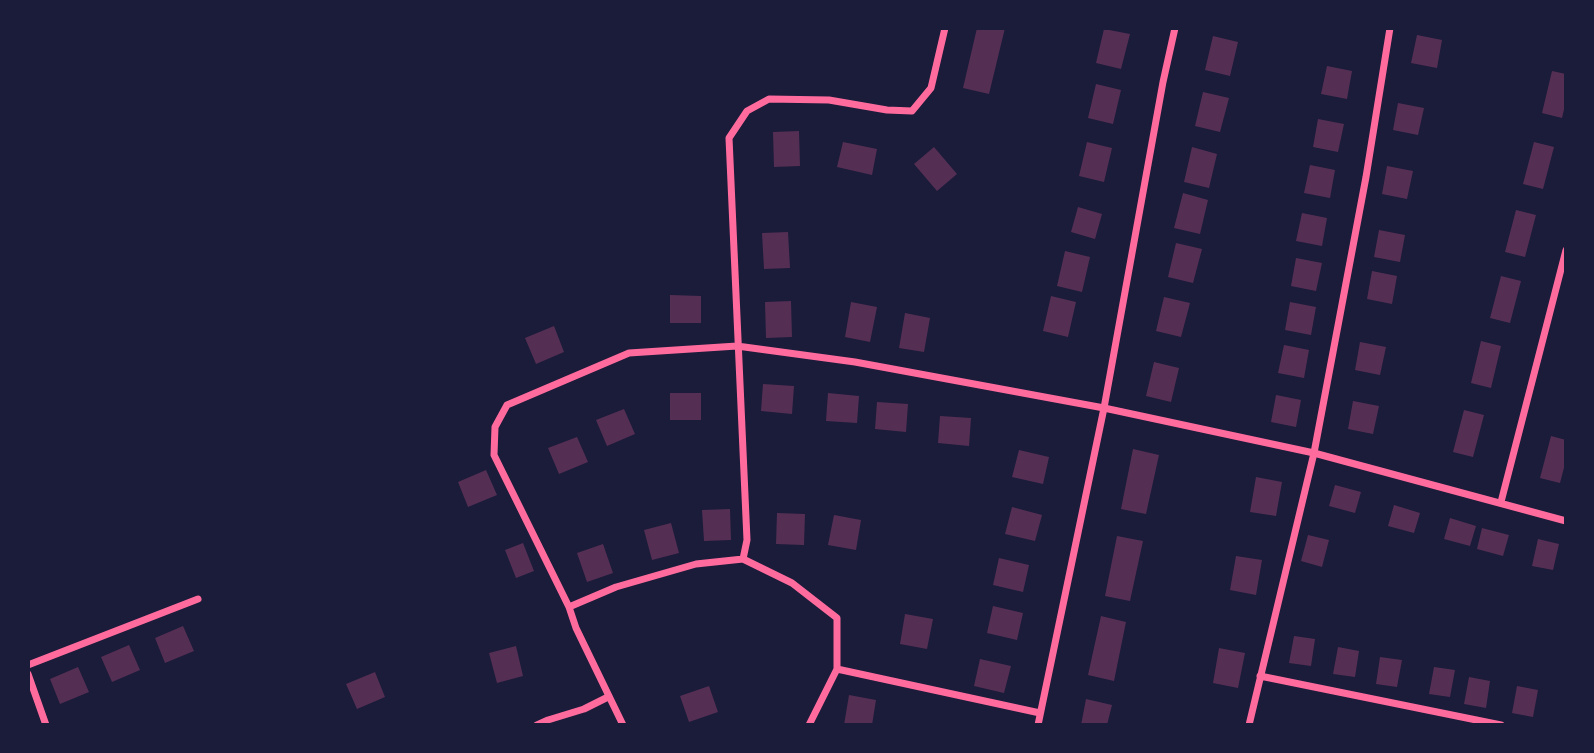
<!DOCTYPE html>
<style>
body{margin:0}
#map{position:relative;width:1594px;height:753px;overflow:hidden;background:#1b1b3a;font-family:"Fira Sans",sans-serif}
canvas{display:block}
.frame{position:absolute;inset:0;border:30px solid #1b1b3a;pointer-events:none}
</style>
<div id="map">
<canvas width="1594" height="753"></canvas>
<div class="frame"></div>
</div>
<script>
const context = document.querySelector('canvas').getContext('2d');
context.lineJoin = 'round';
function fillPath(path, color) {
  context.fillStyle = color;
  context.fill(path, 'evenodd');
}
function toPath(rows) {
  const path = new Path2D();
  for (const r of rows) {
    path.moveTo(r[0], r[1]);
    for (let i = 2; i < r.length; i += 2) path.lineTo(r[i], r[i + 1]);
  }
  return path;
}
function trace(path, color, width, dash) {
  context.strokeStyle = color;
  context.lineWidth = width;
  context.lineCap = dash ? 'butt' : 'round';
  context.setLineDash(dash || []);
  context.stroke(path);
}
const building = toPath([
 [977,28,1005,28,989,94,963,88],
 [1104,29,1130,34,1121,69,1096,63],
 [1417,35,1442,40,1437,68,1411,63],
 [1213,36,1238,42,1230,76,1205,70],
 [1327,66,1352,71,1347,99,1321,94],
 [1552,71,1566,74,1566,101,1562,118,1542,113],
 [1096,84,1121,90,1113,124,1088,118],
 [1203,92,1229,98,1220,132,1195,126],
 [1398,103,1424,108,1418,135,1393,130],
 [1318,119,1344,124,1338,152,1313,147],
 [799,131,800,166,774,167,773,132],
 [843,142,877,149,872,175,837,167],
 [1087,142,1112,148,1104,182,1079,176],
 [1534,142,1554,147,1543,189,1523,184],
 [934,147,957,174,937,191,914,164],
 [1192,147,1217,154,1209,188,1184,182],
 [1310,165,1335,170,1330,198,1304,193],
 [1387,166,1413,171,1407,199,1382,194],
 [1183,193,1208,200,1200,234,1174,228],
 [1078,207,1102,214,1095,239,1071,232],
 [1516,210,1536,215,1525,257,1505,252],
 [1302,213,1327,218,1322,246,1296,241],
 [1379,230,1405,235,1400,262,1374,257],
 [788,232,790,268,764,269,762,233],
 [1176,243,1202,249,1193,283,1168,277],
 [1065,251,1090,257,1082,292,1057,286],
 [1296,258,1322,263,1316,291,1291,286],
 [1372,271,1397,276,1392,304,1367,299],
 [1501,276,1521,281,1510,323,1490,318],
 [670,295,701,296,701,323,670,323],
 [1051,296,1076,302,1068,337,1043,331],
 [1164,297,1190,303,1181,337,1156,331],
 [791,301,792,337,766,338,765,302],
 [851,302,877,307,870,342,845,337],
 [1290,302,1316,307,1311,335,1285,330],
 [905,313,930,318,924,352,899,348],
 [554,326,564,352,536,364,525,338],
 [1481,341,1501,346,1491,388,1471,383],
 [1360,342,1386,347,1380,375,1355,370],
 [1284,345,1309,350,1304,378,1278,373],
 [1154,362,1179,368,1171,402,1146,396],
 [763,384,794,386,792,414,761,411],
 [670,393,701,393,701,420,670,420],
 [828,393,859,396,857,423,826,421],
 [1276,395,1301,400,1296,427,1271,422],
 [1353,401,1379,406,1373,434,1348,429],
 [877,402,908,404,906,432,875,429],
 [624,409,635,434,607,446,596,420],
 [1464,410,1484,415,1473,457,1453,452],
 [940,416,971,418,969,446,938,443],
 [1551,436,1566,440,1566,460,1560,483,1540,478],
 [577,437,588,462,559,474,548,448],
 [1133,449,1159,455,1146,514,1121,509],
 [1019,450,1049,457,1043,484,1012,477],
 [486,470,497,495,468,507,458,482],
 [1256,477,1282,482,1276,516,1250,512],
 [1335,485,1361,492,1355,513,1329,506],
 [1394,505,1420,513,1414,533,1388,526],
 [1012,507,1042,515,1035,541,1005,534],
 [730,509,731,540,704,541,702,510],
 [777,513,805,514,804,545,776,544],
 [834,515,861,520,856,550,828,545],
 [1450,518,1476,526,1470,546,1444,539],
 [671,523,679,553,652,560,644,530],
 [1482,528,1509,535,1503,556,1477,549],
 [1308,535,1329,540,1322,567,1301,561],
 [1117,536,1143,541,1130,601,1105,596],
 [1538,539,1559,544,1553,570,1532,566],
 [523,543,534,571,516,578,505,550],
 [603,544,613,573,587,582,577,553],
 [1236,556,1262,560,1256,595,1230,590],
 [999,558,1029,565,1023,592,993,585],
 [993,606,1023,613,1017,640,987,633],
 [905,614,933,619,927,649,900,644],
 [1101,616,1126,622,1114,681,1088,675],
 [183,626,194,651,165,663,155,638],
 [1294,636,1315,639,1311,666,1289,663],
 [129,645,140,670,112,682,101,657],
 [516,646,523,676,497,683,489,653],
 [1338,647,1359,651,1355,677,1333,674],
 [1219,648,1245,653,1238,688,1213,683],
 [1380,657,1402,660,1397,687,1376,684],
 [980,659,1011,666,1004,693,974,686],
 [78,667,89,692,60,704,50,679],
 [1434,667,1455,670,1450,697,1429,694],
 [375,672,385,697,357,709,346,684],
 [1469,677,1490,681,1486,708,1464,704],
 [709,686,718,712,689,722,680,696],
 [1517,686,1538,690,1533,717,1512,713],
 [849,695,876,700,872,725,844,725],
 [1086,699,1112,705,1107,725,1081,725]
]);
const minor = toPath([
 [1501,502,1566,250],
 [743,559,747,540,729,138,747,111,769,99,829,100,887,110,912,111,931,88,945,28],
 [569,607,616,587,696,564,743,559,792,583,837,618,837,669,1040,713],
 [28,665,198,599],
 [28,674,46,725],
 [1260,676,1501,725],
 [537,725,548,720,584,709,608,697],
 [623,725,576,628,569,607,494,455,495,427,507,405,629,353,737,346,855,362,1104,408,1314,453,1566,521],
 [809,725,837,669],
 [1038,725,1104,408,1163,82,1175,28],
 [1249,725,1314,453,1366,177,1390,28]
]);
fillPath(building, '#542f53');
trace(minor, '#ff6b9d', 7);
</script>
